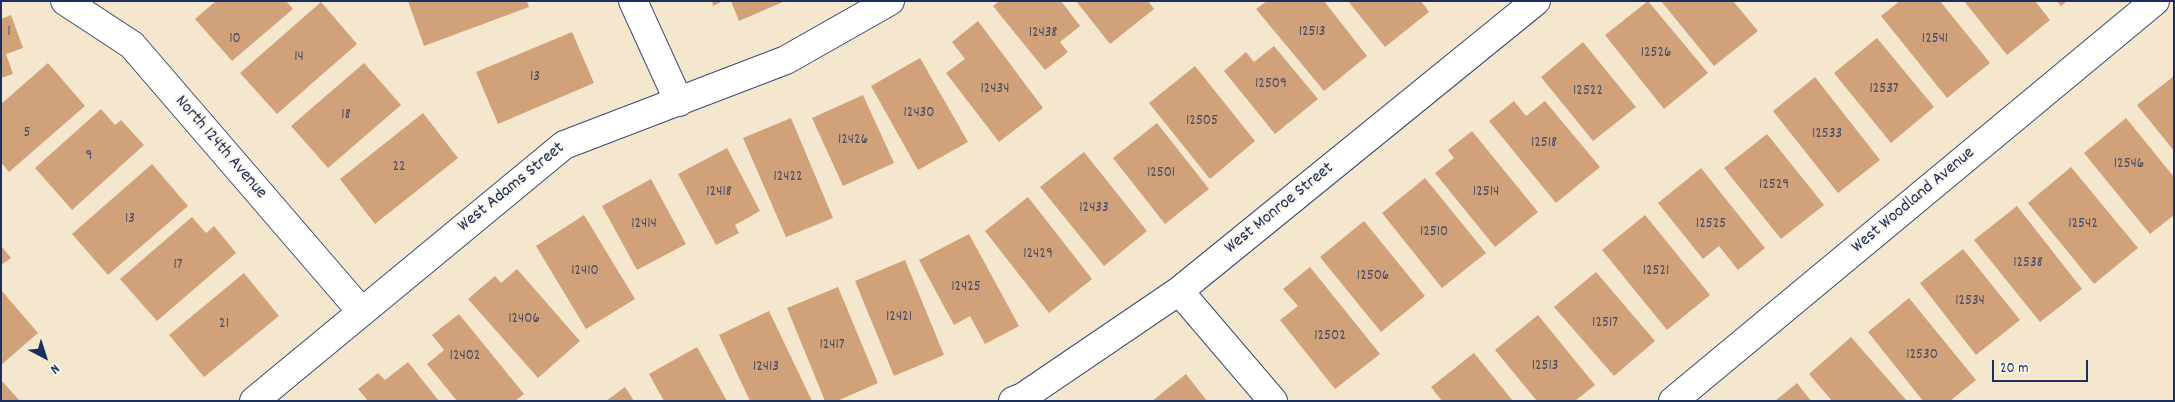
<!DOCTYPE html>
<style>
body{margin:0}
#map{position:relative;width:2175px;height:402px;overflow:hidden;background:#f4e7ce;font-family:Dekko,sans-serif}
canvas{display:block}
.frame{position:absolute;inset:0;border:2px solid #1b2f5e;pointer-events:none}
.north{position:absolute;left:20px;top:332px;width:50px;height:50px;-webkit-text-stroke:4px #fbf7ec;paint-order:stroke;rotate:140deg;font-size:14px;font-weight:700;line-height:20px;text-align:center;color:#1b2f5e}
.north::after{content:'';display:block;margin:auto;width:18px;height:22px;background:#1b2f5e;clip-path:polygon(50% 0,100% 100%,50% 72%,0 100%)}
.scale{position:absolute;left:1992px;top:360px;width:96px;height:22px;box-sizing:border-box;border:2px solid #1b2f5e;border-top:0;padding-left:6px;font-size:15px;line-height:18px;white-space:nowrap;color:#1b2f5e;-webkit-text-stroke:4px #fbf7ec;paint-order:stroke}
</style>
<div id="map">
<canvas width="2175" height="402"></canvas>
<div class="frame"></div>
<div class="north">N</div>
<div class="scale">20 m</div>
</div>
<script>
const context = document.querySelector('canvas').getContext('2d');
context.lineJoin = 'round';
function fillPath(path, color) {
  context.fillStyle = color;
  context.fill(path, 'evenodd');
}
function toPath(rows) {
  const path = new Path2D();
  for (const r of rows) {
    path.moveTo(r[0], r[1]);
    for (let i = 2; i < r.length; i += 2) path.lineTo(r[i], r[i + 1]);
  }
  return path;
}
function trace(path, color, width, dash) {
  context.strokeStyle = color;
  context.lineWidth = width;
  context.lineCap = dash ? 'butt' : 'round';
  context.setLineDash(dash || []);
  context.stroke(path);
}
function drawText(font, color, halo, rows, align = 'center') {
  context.font = font + ' Dekko,sans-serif';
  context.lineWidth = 4.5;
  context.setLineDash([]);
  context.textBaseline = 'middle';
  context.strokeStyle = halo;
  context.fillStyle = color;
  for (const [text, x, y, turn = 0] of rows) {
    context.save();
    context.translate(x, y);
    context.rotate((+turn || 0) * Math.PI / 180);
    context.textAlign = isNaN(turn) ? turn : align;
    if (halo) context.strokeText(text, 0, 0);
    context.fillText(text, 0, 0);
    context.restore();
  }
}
const building = toPath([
 [216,1,286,1,293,9,232,61,195,19],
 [408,1,527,1,529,7,424,46],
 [712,1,723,1,713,6],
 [731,1,785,1,739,21],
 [999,1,1061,1,1080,26,1060,42,1068,52,1045,70,993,6],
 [1076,1,1148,1,1154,9,1110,44],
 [1267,1,1324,1,1367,56,1324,91,1256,9],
 [1348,1,1421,1,1429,12,1385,47],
 [1648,1,1708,73,1664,109,1605,35],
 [1661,1,1733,1,1758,31,1714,66],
 [1900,1,1940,1,1990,63,1947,98,1881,16],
 [1964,1,2035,1,2050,20,2007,55],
 [2057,1,2067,1,2061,6],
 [321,2,357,44,277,114,240,73],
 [11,15,23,48,6,54,13,74,1,78,1,19],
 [978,21,1043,108,999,142,946,73,965,59,952,42],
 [572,32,594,83,498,124,476,72],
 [1877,38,1934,107,1891,143,1834,73],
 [1583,42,1636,107,1593,141,1541,77],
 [1274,46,1318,99,1275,134,1224,71,1246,52,1254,62],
 [920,58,968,142,918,170,871,86],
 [48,63,85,106,9,172,1,162,1,104],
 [364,63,401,105,328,168,291,126],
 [1195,66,1255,141,1210,179,1149,103],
 [2174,76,2174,151,2137,105],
 [1815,77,1880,160,1838,193,1773,111],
 [863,95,894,163,843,186,812,118],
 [1514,101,1526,116,1545,101,1600,167,1556,203,1489,121],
 [101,109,115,125,121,120,144,145,72,210,35,168],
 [423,113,458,158,375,224,340,179],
 [791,118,833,218,786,237,743,138],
 [2126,118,2174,177,2174,215,2150,234,2084,153],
 [1157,123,1209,189,1165,224,1113,158],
 [1472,131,1538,212,1495,247,1435,173,1454,158,1448,150],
 [1767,134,1824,205,1781,239,1724,168],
 [727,148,760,211,735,225,739,233,716,245,678,174],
 [1084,152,1147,231,1104,266,1040,187],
 [152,164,188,206,108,275,72,234],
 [2071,167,2138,248,2094,284,2028,203],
 [1701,168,1765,248,1738,270,1719,246,1703,259,1658,203],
 [1425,178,1486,253,1442,288,1382,213],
 [651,179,686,244,637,270,602,206],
 [1028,197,1092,279,1049,313,985,231],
 [2017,206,2082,289,2040,322,1974,240],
 [584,215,635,299,586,329,536,246],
 [1645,215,1710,295,1667,330,1602,250],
 [192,217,206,233,214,226,236,253,157,321,120,279],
 [1364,221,1425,296,1381,332,1320,257],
 [969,234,1019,326,985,344,970,316,954,325,919,260],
 [1,246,11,258,1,265],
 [1963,249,2020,320,1976,355,1920,283],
 [905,260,944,355,894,376,855,281],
 [1310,267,1380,354,1335,389,1280,320,1298,306,1283,289],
 [517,269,580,341,538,378,468,299,495,276,501,283],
 [1596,272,1655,341,1614,376,1554,307],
 [244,273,279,316,204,377,169,335],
 [838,287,878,383,837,401,825,401,787,308],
 [1,290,38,333,1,365],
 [1909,298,1976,380,1950,401,1923,401,1868,332],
 [769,311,812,401,750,401,719,335],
 [459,314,524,394,515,401,457,401,427,364,444,350,432,335],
 [1538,315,1595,385,1575,401,1537,401,1495,350],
 [1851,337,1907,401,1832,401,1809,374],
 [697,347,727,401,664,401,649,374],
 [1474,353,1513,401,1442,401,1431,387],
 [408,362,439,401,368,401,358,389,378,373,385,380],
 [1186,374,1207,401,1152,401],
 [1,380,20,401,1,401],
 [1797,383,1811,401,1775,401],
 [625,387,634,401,606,401]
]);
const minor = toPath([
 [65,1,132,45,361,311],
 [633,1,679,102],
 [1179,291,1273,401],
 [254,401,564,145,786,60,890,1],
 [1013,401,1023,397,1179,291,1536,1],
 [1673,401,2155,1]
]);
const numberNames = [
 ["1",9,33],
 ["12513",1312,33],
 ["12438",1043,34],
 ["10",235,40],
 ["12541",1935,40],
 ["12526",1656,54],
 ["14",299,58],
 ["13",535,78],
 ["12509",1271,85],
 ["12434",995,90],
 ["12537",1884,90],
 ["12522",1588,92],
 ["12430",919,114],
 ["18",346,116],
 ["12505",1202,122],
 ["5",27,134],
 ["12533",1827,135],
 ["12426",853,141],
 ["12518",1544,144],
 ["9",89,157],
 ["12546",2129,165],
 ["22",399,168],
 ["12501",1161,174],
 ["12422",788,178],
 ["12529",1774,186],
 ["12418",719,193],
 ["12514",1486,193],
 ["12433",1094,209],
 ["13",130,220],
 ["12414",644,225],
 ["12525",1711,225],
 ["12542",2083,225],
 ["12510",1434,233],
 ["12429",1038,255],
 ["12538",2028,264],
 ["17",178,266],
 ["12410",585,272],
 ["12521",1656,272],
 ["12506",1373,277],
 ["12425",966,288],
 ["12534",1970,302],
 ["12421",899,318],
 ["12406",524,320],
 ["12517",1605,324],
 ["21",224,325],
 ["12502",1330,337],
 ["12417",832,346],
 ["12530",1922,356],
 ["12402",465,357],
 ["12513",1545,367],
 ["12413",766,368]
];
const streetNames = [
 ["North 124th Avenue",220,148,49],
 ["West Adams Street",512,188,-39],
 ["West Woodland Avenue",1914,201,-40],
 ["West Monroe Street",1280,209,-39]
];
fillPath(building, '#d1a27a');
trace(minor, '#3c4b6f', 30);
trace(minor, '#fff', 28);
drawText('15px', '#484c65', null, numberNames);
drawText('18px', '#1b2f5e', '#fbf7ec', streetNames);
</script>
